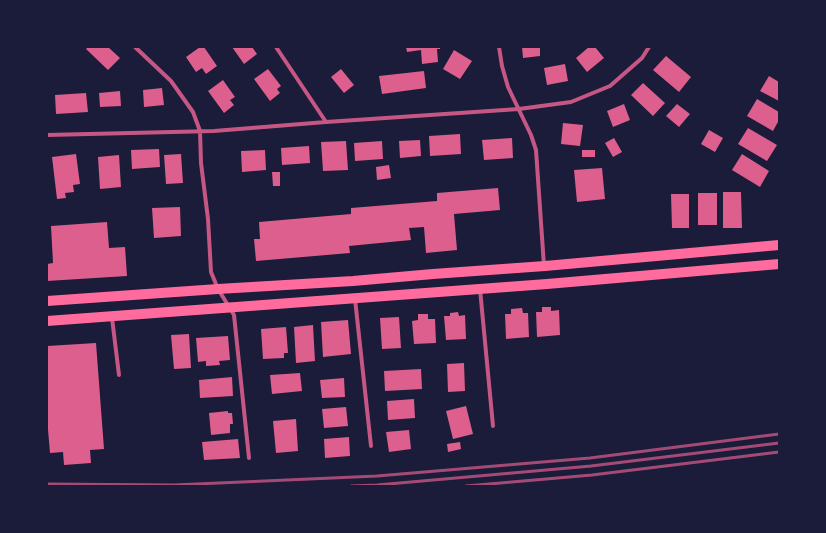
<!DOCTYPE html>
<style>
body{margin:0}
#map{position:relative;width:826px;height:533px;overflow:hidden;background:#1b1b3a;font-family:"Work Sans",sans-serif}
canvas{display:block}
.frame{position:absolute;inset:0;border:48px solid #1b1b3a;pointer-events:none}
</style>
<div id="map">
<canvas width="826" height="533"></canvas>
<div class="frame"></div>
</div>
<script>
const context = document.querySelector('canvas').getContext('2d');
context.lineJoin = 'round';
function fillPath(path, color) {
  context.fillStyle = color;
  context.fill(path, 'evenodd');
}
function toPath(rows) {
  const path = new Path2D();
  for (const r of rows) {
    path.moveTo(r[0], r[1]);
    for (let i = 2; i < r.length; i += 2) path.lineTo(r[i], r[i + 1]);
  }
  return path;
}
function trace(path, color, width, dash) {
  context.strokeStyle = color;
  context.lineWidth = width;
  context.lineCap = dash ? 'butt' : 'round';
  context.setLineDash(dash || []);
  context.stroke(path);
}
const building = toPath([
 [88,47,108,47,120,58,108,70,86,49],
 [200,47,204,47,217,66,206,74,202,68,196,72,186,57],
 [232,47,252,47,257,54,244,64],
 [406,47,440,47,440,49,437,49,438,62,422,64,421,50,407,52],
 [522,47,540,47,540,56,523,58],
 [589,47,595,47,604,58,587,72,576,58],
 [454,50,472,61,460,79,443,69],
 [666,56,691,77,679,92,653,70],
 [565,64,568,81,547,85,544,68],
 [268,69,281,86,277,89,280,93,270,101,254,79],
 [341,69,354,85,344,93,331,77],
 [424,71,426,88,382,94,379,76],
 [769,76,779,82,779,101,760,91],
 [223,80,235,97,230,100,234,105,224,113,208,91],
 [643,83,665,103,653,116,631,95],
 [162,88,164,105,144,107,143,90],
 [120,91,121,106,100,107,99,93],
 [86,93,88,112,56,114,55,95],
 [757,99,779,112,779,120,773,131,747,116],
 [624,104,630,120,613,127,607,111],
 [677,104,690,114,679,127,666,116],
 [563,123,583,125,580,146,561,144],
 [748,128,777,145,767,161,738,144],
 [709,130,723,138,715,152,701,144],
 [460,134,461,154,430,156,429,136],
 [512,138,513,158,484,160,482,140],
 [614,138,622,152,613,157,605,143],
 [420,140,421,156,400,158,399,141],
 [346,141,348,170,323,171,321,142],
 [382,141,383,159,355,161,354,143],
 [309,146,310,163,282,165,281,148],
 [159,149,160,167,132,169,131,150],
 [265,150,266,170,242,172,241,151],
 [582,150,595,150,595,157,582,157],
 [76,154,80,184,73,185,74,192,65,193,66,198,57,199,52,157],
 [181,154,183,183,166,184,164,155],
 [742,154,769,171,760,187,732,170],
 [119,155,121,187,100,189,98,157],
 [389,165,391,178,377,180,376,167],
 [602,168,605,199,577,202,574,170],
 [272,172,280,172,280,186,273,186],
 [498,188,500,210,454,214,457,250,426,253,424,227,409,228,411,240,349,246,350,253,256,261,254,239,260,239,259,222,351,214,351,208,437,201,437,193],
 [723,192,741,192,742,228,723,228],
 [698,193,717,193,717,225,698,225],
 [671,194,689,194,689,228,672,228],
 [180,207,181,236,154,238,152,208],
 [107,222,109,248,125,247,127,276,47,281,47,264,53,263,51,226],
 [542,307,551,307,551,311,559,310,560,335,537,337,536,312,542,312],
 [522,308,523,313,528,313,529,337,506,339,505,314,511,314,511,309],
 [458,312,459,316,465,315,466,339,446,340,444,316,450,316,450,313],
 [418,314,428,314,428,319,435,319,436,343,414,344,412,321,418,320],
 [399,317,401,348,382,349,380,318],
 [348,320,351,354,323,357,321,322],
 [313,325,315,361,296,363,294,327],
 [286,327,288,353,284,353,284,358,263,359,261,329],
 [189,334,191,368,174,369,171,335],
 [228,336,230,360,219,361,220,365,206,366,206,361,198,362,196,338],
 [96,343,104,449,90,450,91,463,64,465,63,452,50,453,47,418,47,346],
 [464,363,465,391,448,392,447,364],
 [421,369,422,389,385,391,384,371],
 [300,373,302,391,272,394,270,375],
 [232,377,233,396,200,398,199,380],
 [344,378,345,397,322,398,320,380],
 [414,399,415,418,388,420,387,401],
 [466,406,473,434,453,439,446,411],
 [346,407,348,426,324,428,322,409],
 [228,411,228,413,232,413,233,424,230,424,230,433,211,435,209,413],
 [296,419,298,451,276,453,273,421],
 [409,430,411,449,389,452,386,432],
 [349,437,350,456,325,458,324,439],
 [238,439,240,458,204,460,202,442],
 [460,442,461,449,448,452,447,444]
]);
const minor = toPath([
 [135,47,171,81,193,112,200,131,201,163,208,219,211,272,218,289,234,315,249,458],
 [276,47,326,122],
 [499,47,502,66,508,87,531,135,536,150,544,266],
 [47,135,214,131,326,122,519,109,571,102,610,86,642,58,649,47],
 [480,289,493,426],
 [355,299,371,446],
 [112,318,119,375]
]);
const primary = toPath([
 [47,301,218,289,353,281,433,274,545,266,779,245],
 [47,321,547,284,779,264]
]);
const rail = toPath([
 [47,484,174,485,377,476,590,458,779,434],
 [351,486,377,485,591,466,779,443],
 [466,486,592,475,779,452]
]);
fillPath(building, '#dd5f8e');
trace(minor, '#c65784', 4);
trace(primary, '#ff6b9d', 10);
trace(rail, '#a44b75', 3);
</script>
